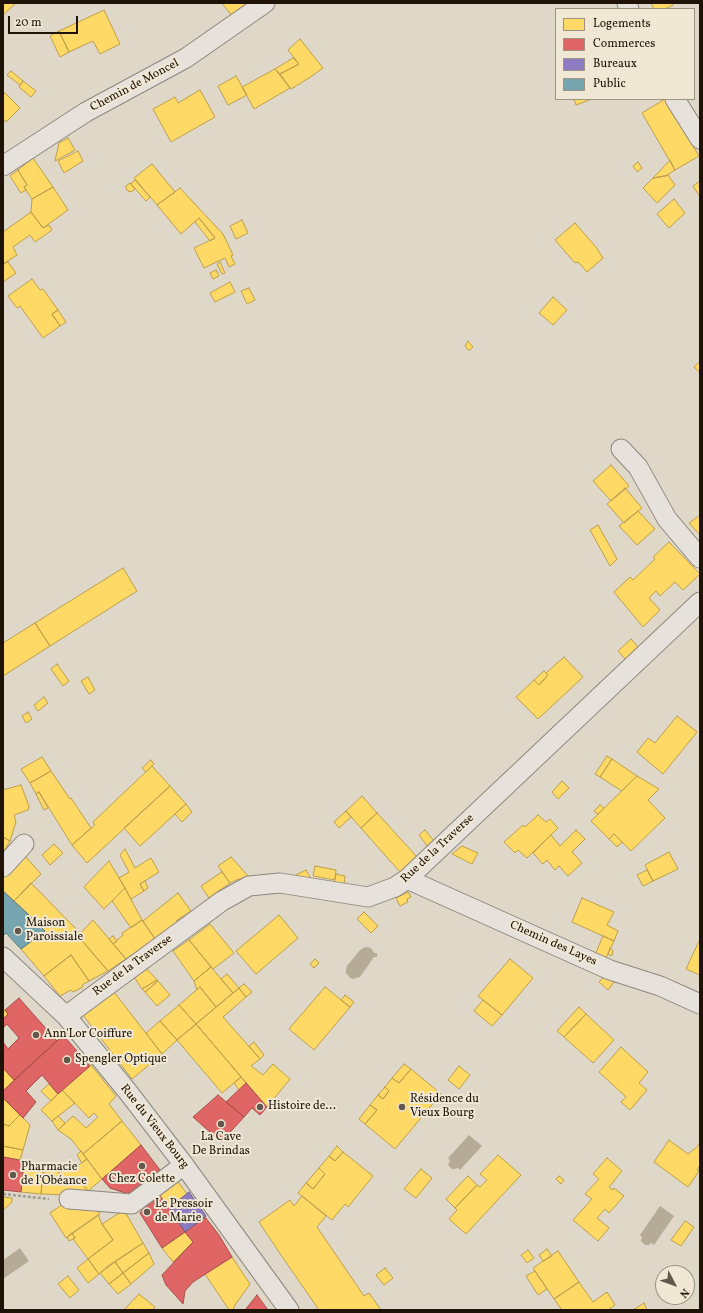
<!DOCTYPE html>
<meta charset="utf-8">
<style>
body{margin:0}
#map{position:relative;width:703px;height:1313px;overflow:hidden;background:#dfd8c8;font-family:Vollkorn,serif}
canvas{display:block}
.frame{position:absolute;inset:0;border:4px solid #1f1308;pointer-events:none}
.legend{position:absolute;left:555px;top:8px;width:140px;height:92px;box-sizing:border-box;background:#f0e8d5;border:1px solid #9c9383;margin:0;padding:5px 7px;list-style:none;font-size:12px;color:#1f1308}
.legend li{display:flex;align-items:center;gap:8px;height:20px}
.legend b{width:20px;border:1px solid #9c9383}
.north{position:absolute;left:655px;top:1265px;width:40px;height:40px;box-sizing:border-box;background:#f0e8d5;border:1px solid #9c9383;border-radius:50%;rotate:131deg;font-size:11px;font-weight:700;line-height:16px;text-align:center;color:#1f1308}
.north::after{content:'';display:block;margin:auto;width:14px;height:18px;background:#62584b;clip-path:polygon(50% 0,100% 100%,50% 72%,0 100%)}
.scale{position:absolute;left:8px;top:16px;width:70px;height:18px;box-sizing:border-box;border:2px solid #1f1308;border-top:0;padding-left:5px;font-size:12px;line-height:14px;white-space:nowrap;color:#1f1308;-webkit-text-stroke:3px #f0e8d5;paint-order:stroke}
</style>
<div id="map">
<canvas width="703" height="1313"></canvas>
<div class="frame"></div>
<ul class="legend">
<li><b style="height:11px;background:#ffd966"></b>Logements</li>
<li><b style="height:11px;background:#e06666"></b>Commerces</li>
<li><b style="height:11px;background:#8e7cc3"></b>Bureaux</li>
<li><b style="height:11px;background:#76a5af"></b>Public</li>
</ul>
<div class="north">N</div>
<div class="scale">20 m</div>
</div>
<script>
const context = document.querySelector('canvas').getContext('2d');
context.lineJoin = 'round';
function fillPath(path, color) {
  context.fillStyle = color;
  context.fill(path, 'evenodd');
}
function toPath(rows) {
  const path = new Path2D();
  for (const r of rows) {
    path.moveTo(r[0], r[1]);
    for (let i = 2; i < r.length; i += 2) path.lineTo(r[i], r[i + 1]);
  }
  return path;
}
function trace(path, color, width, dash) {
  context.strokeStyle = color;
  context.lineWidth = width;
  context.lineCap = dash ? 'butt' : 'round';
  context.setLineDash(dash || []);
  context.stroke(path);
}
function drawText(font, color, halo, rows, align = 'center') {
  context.font = font + ' Vollkorn,serif';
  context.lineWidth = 4;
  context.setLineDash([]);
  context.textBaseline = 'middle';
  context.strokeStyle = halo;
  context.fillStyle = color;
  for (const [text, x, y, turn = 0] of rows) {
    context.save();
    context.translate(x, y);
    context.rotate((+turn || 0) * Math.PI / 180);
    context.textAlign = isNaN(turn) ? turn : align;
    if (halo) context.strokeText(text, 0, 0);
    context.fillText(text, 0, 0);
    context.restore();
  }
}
const water = toPath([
 [365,947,371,948,374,953,377,953,377,957,374,957,360,977,353,979,350,978,346,973,346,969,347,966,360,950],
 [469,1135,482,1146,460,1170,458,1168,454,1169,452,1169,449,1166,448,1164,450,1161,448,1158],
 [660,1206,674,1216,654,1245,651,1243,649,1245,645,1245,641,1241,642,1237,640,1235],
 [20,1248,29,1261,3,1279,3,1260]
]);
const homes = toPath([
 [3,3,16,3,3,15,3,3],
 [222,3,250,3,232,16,222,3],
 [651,3,672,3,673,5,665,9,654,9,651,3],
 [104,10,120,44,100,54,93,41,69,52,59,31,104,10],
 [59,31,69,52,60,57,50,36,59,31],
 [300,39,323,68,309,78,291,89,280,74,299,64,288,50,300,39],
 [293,58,299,64,280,74,275,69,293,58],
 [275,69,290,88,254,109,242,87,275,69],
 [11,71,23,81,20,85,7,75,11,71],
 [236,76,247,95,228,105,218,86,236,76],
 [23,81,36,91,31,97,19,87,23,81],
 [200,90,215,117,171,142,153,109,175,97,178,103,200,90],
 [5,93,20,108,6,122,3,119,3,95,5,93],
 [574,99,592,99,576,105,574,99],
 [665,99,699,156,675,170,642,113,665,99],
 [68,138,75,150,55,161,59,143,68,138],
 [78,151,83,161,64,173,58,161,78,151],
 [33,158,53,187,32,199,24,187,27,185,18,170,33,158],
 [670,160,675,170,666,176,653,178,670,160],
 [638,162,642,168,637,172,633,166,638,162],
 [152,164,175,192,157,205,134,178,152,164],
 [18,170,27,185,24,187,26,190,21,193,10,176,18,170],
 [668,175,675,185,657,203,643,188,653,178,668,175],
 [135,180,150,197,146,201,131,184,135,180],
 [700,181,700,197,693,186,700,181],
 [130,183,135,189,131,192,128,191,126,189,126,186,130,183],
 [53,187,68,210,43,228,31,212,32,199,53,187],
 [180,188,223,234,233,255,231,256,235,264,229,267,225,258,204,268,194,248,215,238,199,218,181,234,157,205,180,188],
 [674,199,685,213,669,228,657,214,674,199],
 [31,212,43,228,49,225,52,230,35,242,30,235,13,247,17,255,3,264,3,232,31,212],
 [199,218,215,238,210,241,195,222,199,218],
 [242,220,248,233,236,239,230,226,242,220],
 [575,223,596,247,603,258,587,272,578,262,575,263,555,240,575,223],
 [8,262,16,273,3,282,3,264,8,262],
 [220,262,225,273,222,274,217,264,220,262],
 [216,270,219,276,213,279,210,273,216,270],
 [32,279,40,290,43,289,58,310,52,314,60,326,43,338,20,306,17,308,8,296,32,279],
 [230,282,235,292,215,302,210,293,230,282],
 [249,288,255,300,247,304,241,291,249,288],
 [553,297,567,310,553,325,539,313,553,297],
 [58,310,66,322,60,326,52,314,58,310],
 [468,341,473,347,470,350,468,350,465,346,468,341],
 [700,361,700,373,694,367,700,361],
 [611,465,629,486,611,501,593,481,611,465],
 [625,488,642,508,624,523,607,504,625,488],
 [638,511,655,529,637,545,619,526,638,511],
 [700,515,700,535,689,523,700,515],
 [598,525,617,559,610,566,590,530,598,525],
 [669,542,700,574,683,590,675,582,660,596,656,591,649,598,660,610,643,627,614,592,630,577,633,580,655,559,653,557,669,542],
 [123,568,137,591,50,646,35,623,123,568],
 [35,623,50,646,3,676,3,643,35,623],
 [631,639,639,648,626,660,618,651,631,639],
 [564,657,583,677,538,719,516,697,534,680,539,685,548,675,546,673,564,657],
 [57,664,69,681,63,686,51,669,57,664],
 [544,671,548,675,539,685,534,680,544,671],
 [88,677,95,690,89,694,81,681,88,677],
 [44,697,48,703,38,711,34,705,44,697],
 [28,712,32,719,26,723,22,716,28,712],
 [677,716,697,732,663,774,637,752,648,738,655,743,677,716],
 [607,756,612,759,600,777,595,774,607,756],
 [42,757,51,771,30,783,21,769,42,757],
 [612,759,637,776,622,791,600,777,612,759],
 [151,760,154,764,146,772,142,768,151,760],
 [152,766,170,786,87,863,72,845,95,825,93,822,152,766],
 [51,771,70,799,71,798,91,828,72,845,39,792,36,794,30,783,51,771],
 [637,776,659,789,648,800,665,818,631,851,614,834,609,839,591,821,637,776],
 [562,781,569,788,558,799,552,792,562,781],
 [21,785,29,806,28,810,14,815,16,822,10,841,3,837,3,790,21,785],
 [170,786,186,804,140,846,124,828,170,786],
 [39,792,48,808,44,810,36,794,39,792],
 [362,796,377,813,361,828,346,811,362,796],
 [186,804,192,812,182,822,175,814,186,804],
 [600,805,604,808,598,814,594,811,600,805],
 [346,811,351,817,339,828,334,822,346,811],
 [377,813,417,857,400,872,361,828,377,813],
 [538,815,546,822,550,819,558,828,527,858,518,850,515,853,504,842,523,825,525,827,538,815],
 [425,830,434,841,428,847,419,835,425,830],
 [576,830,585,839,572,852,582,863,568,876,559,866,555,870,547,860,543,864,533,853,551,835,560,846,576,830],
 [614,834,622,842,617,847,609,839,614,834],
 [3,837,10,841,3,853,3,837],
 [54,844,63,853,50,865,42,855,54,844],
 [462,846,478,853,472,864,452,854,462,846],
 [125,849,135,868,151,858,159,872,140,884,144,891,131,899,119,878,129,872,120,855,125,849],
 [669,852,678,869,653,881,645,865,669,852],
 [25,856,41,874,14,901,3,891,3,878,25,856],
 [231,857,249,877,236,880,230,883,218,866,231,857],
 [109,861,125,888,104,909,84,887,109,861],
 [315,866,336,870,335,880,313,876,315,866],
 [306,870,311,879,294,876,306,870],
 [647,870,653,881,643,886,637,875,647,870],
 [222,872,230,883,209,898,201,886,222,872],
 [336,874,345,876,344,885,334,883,336,874],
 [145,881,148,888,144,891,140,884,145,881],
 [31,883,80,933,78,936,108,971,89,981,71,955,44,976,21,949,45,931,14,901,31,883],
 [125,888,142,920,131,928,112,901,125,888],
 [408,892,411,897,407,899,408,902,400,906,396,898,408,892],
 [178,893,191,911,176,921,178,922,155,939,143,921,178,893],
 [582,898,614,912,607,925,618,931,614,941,572,922,582,898],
 [364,912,378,926,371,933,357,919,364,912],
 [279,915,298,938,256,974,236,951,279,915],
 [93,920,126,959,108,971,78,936,93,920],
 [142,920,155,939,126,959,113,944,123,935,122,933,142,920],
 [210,924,234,953,213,969,189,940,210,924],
 [113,936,117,941,113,944,109,939,113,936],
 [603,936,614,941,605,960,595,955,603,936],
 [700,939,700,975,686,969,700,939],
 [189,940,211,967,194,981,173,951,189,940],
 [610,948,613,951,612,955,611,956,608,954,610,948],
 [71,955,89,981,82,985,83,987,73,992,71,990,60,996,44,976,71,955],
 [315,959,319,963,314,968,310,964,315,959],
 [510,959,533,978,502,1015,478,996,510,959],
 [211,967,233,993,216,1007,200,987,197,990,194,981,211,967],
 [147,969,157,980,142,989,134,977,147,969],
 [227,974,239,988,233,993,221,979,227,974],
 [606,975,614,982,608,990,599,982,606,975],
 [157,980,158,981,145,992,142,989,157,980],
 [158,981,170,995,157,1006,145,992,158,981],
 [244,984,252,992,246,997,239,988,244,984],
 [200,987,216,1007,196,1024,179,1005,200,987],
 [325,987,350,1007,314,1050,289,1029,325,987],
 [239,988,246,997,223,1017,260,1059,251,1066,263,1075,273,1064,290,1079,267,1107,196,1024,239,988],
 [114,992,162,1054,132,1079,83,1015,114,992],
 [345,995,354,1002,350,1007,341,1000,345,995],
 [483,1000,502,1015,492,1026,474,1011,483,1000],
 [179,1005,196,1024,177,1040,160,1021,179,1005],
 [579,1007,586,1014,564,1037,557,1031,579,1007],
 [3,1008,8,1014,3,1019,3,1008],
 [586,1014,614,1040,593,1063,564,1037,586,1014],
 [160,1021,177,1040,162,1054,146,1033,160,1021],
 [196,1024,241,1077,222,1093,177,1040,196,1024],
 [254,1042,264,1055,260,1059,249,1046,254,1042],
 [621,1047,648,1072,639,1083,647,1090,630,1110,621,1102,626,1097,599,1072,621,1047],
 [404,1064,411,1069,399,1083,392,1078,404,1064],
 [91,1065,116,1096,109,1104,122,1121,83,1154,71,1139,58,1130,73,1116,86,1128,98,1117,94,1113,89,1118,62,1090,91,1065],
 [459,1066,470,1075,459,1089,448,1080,459,1066],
 [3,1068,14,1080,3,1091,3,1068],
 [411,1069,441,1094,395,1149,365,1124,377,1110,370,1105,378,1095,383,1099,389,1091,385,1087,392,1078,399,1083,411,1069],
 [241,1077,246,1083,239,1090,234,1083,241,1077],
 [49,1084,58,1094,51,1101,41,1091,49,1084],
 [385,1087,389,1091,383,1099,378,1095,385,1087],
 [62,1090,75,1103,52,1121,41,1110,62,1090],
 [3,1098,20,1115,9,1126,3,1124,3,1098],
 [370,1105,377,1110,365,1124,359,1119,370,1105],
 [20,1115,30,1125,23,1150,3,1146,3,1124,9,1126,20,1115],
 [58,1116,65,1123,58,1130,52,1121,58,1116],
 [122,1121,141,1145,102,1179,83,1154,122,1121],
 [669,1140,688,1154,697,1147,700,1142,700,1165,697,1170,699,1171,688,1187,654,1162,669,1140],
 [3,1146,23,1150,20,1160,3,1157,3,1146],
 [337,1146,343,1152,335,1161,329,1156,337,1146],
 [81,1151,87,1159,82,1163,77,1155,81,1151],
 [343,1152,373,1176,348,1207,345,1204,332,1220,298,1193,306,1183,313,1189,325,1174,319,1168,329,1156,335,1161,343,1152],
 [498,1155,521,1175,466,1234,449,1219,457,1210,455,1208,477,1185,480,1187,487,1180,480,1174,498,1155],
 [607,1158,622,1171,609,1187,613,1190,614,1188,624,1196,609,1213,605,1209,597,1218,609,1228,598,1241,573,1220,592,1199,585,1194,599,1179,593,1174,607,1158],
 [87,1159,102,1179,88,1191,81,1182,64,1182,58,1171,72,1170,87,1159],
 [24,1161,28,1161,28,1165,43,1172,41,1194,21,1192,24,1161],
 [319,1168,325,1174,313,1189,306,1183,319,1168],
 [421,1169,432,1178,416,1198,404,1189,421,1169],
 [58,1171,64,1182,81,1182,88,1191,70,1195,41,1194,43,1172,58,1171],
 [468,1176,477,1185,455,1208,446,1199,468,1176],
 [559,1176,564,1180,561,1184,556,1179,559,1176],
 [176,1179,187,1194,169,1208,158,1193,176,1179],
 [302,1196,326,1216,317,1227,364,1296,369,1293,381,1310,319,1310,281,1255,259,1222,290,1200,294,1206,302,1196],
 [3,1197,12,1198,12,1202,3,1210,3,1197],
 [66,1202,93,1204,100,1214,66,1238,50,1213,66,1202],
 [124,1210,143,1243,108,1266,99,1274,88,1259,113,1240,102,1224,124,1210],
 [98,1215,102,1224,113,1240,88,1259,73,1239,75,1238,72,1233,98,1215],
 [685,1221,694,1227,681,1246,671,1240,685,1221],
 [185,1232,193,1242,173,1262,162,1248,185,1232],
 [72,1233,75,1238,69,1241,67,1237,72,1233],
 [143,1243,149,1253,123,1273,115,1262,143,1243],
 [547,1249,552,1256,543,1261,539,1255,547,1249],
 [528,1250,534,1258,527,1263,521,1255,528,1250],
 [558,1251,579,1282,554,1299,533,1268,558,1251],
 [149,1253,154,1264,131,1284,123,1273,149,1253],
 [232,1257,250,1284,235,1305,233,1310,229,1310,205,1274,232,1257],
 [88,1259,99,1274,88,1283,77,1268,88,1259],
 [115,1262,123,1273,109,1284,100,1273,115,1262],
 [385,1268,393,1278,384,1285,376,1275,385,1268],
 [535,1271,547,1289,538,1295,526,1276,535,1271],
 [123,1273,131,1284,118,1294,109,1284,123,1273],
 [68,1276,79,1290,70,1298,58,1284,68,1276],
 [579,1282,593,1302,607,1292,615,1305,608,1310,562,1310,554,1299,579,1282],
 [139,1294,155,1307,152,1310,124,1310,139,1294],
 [644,1303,647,1310,633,1310,644,1303]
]);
const shops = toPath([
 [19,998,57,1041,14,1080,3,1068,3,1042,8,1049,19,1038,7,1024,3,1028,3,1019,8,1014,5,1010,19,998],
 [63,1035,90,1066,58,1094,42,1075,26,1091,36,1102,23,1118,3,1098,3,1091,63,1035],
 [246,1083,267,1107,260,1115,252,1108,244,1117,226,1102,246,1083],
 [218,1095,244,1117,221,1142,193,1117,218,1095],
 [141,1145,160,1170,128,1194,110,1188,102,1179,141,1145],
 [3,1157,24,1161,21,1192,3,1190,3,1157],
 [158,1193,185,1232,162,1248,140,1213,158,1193],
 [205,1217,219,1235,232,1257,193,1282,185,1291,183,1304,166,1285,162,1275,193,1242,185,1232,205,1217],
 [257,1295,268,1310,245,1310,257,1295]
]);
const offices = toPath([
 [189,1192,206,1216,185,1232,169,1208,189,1192]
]);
const public = toPath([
 [3,891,27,913,45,931,21,949,6,933,4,935,3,934,3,891]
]);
const path = toPath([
 [3,1194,49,1199]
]);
const minor = toPath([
 [627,3,629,9],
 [675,99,700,139],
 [3,166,86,112,186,58,265,3],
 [621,449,638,467,667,519,700,558],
 [3,867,24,844],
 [407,879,610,970,660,986,700,1004],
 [3,957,66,1016,128,1092,184,1165,289,1310],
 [66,1016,222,901,249,886,280,883,368,897,395,887,407,879,700,602],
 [69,1199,132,1204,184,1165]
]);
const markers = [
 [18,931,4,"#62584b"],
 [36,1035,4,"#62584b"],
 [67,1060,4,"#62584b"],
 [260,1107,4,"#62584b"],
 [402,1107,4,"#62584b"],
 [221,1124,4,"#62584b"],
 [142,1166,4,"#62584b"],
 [13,1175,4,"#62584b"],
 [147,1212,4,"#62584b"]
];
const streetNames = [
 ["Chemin de Moncel",135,86,-28],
 ["Rue de la Traverse",438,849,-43],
 ["Chemin des Layes",553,944,24],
 ["Rue de la Traverse",133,966,-36],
 ["Rue du Vieux Bourg",154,1127,52]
];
const poiNames = [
 ["Maison",26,924],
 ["Paroissiale",26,938],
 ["Ann'Lor Coiffure",44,1035],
 ["Spengler Optique",75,1060],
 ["Résidence du",410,1100],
 ["Vieux Bourg",410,1114],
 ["Histoire de...",268,1107],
 ["La Cave",221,1138,"center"],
 ["De Brindas",221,1152,"center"],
 ["Pharmacie",21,1168],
 ["de l'Obéance",21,1182],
 ["Chez Colette",142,1180,"center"],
 ["Le Pressoir",155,1205],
 ["de Marie",155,1219]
];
fillPath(water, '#b6ab96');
fillPath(homes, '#ffd966');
trace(homes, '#bc9e4a', 1);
fillPath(shops, '#e06666');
trace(shops, '#a64d4a', 1);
fillPath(offices, '#8e7cc3');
trace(offices, '#6d5c8b', 1);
fillPath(public, '#76a5af');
trace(public, '#5c797d', 1);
trace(minor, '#8c877d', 21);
trace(path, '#9f9c94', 2.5, [3, 2]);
trace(minor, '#e6e2db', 19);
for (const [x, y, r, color] of markers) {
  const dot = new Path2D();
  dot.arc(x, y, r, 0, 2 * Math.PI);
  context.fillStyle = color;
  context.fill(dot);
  trace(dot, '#f0e8d5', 1.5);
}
drawText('12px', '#1f1308', '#f0e8d5', streetNames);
drawText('12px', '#1f1308', '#f0e8d5', poiNames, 'left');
</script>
